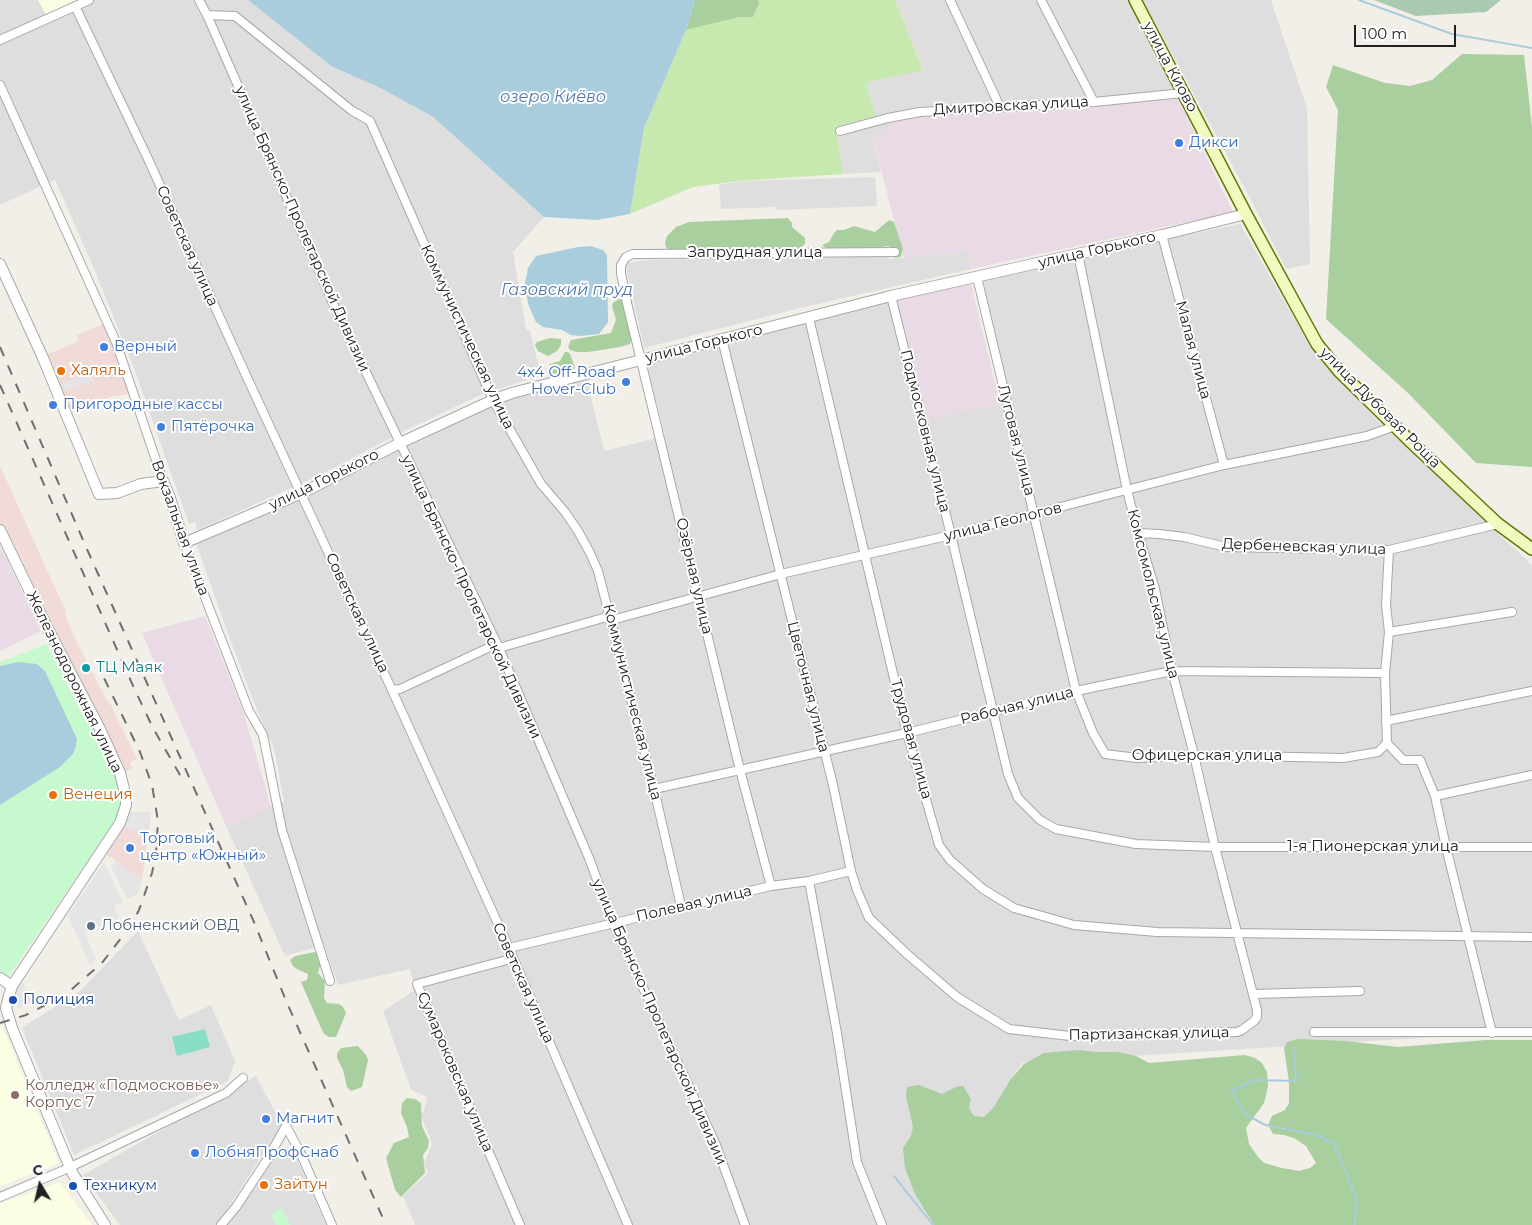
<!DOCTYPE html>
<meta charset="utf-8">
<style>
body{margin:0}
#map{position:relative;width:1532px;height:1225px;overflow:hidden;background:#f1efe8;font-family:Montserrat,sans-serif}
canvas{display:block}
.north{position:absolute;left:15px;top:1160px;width:50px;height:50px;-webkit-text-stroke:4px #fff;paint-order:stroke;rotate:351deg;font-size:14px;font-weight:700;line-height:20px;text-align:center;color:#212121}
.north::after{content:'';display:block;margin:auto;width:18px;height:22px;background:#212121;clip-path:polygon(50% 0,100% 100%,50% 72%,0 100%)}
.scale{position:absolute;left:1354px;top:25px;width:102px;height:22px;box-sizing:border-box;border:2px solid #212121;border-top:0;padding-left:6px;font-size:15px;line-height:18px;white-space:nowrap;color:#212121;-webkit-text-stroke:4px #fff;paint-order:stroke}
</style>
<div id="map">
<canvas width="1532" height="1225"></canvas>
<div class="north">С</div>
<div class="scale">100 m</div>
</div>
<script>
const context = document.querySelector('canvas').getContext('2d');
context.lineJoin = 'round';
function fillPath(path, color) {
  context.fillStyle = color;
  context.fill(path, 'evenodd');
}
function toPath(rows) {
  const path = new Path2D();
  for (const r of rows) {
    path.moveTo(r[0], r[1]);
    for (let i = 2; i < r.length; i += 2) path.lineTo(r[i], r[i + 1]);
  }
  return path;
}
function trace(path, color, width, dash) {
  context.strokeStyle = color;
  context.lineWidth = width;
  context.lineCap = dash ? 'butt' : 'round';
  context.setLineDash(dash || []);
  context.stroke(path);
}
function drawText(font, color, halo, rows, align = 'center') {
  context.font = font + ' Montserrat,sans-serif';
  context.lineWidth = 4;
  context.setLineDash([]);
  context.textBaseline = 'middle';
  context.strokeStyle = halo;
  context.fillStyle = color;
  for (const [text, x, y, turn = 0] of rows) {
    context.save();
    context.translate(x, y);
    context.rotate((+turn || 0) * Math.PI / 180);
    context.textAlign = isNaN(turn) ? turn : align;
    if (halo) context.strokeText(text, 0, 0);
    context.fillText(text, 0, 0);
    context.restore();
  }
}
const residential = toPath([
 [0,0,248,0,331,66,380,88,432,116,544,217,513,252,526,329,530,331,541,375,478,396,404,431,322,474,198,530,195,522,189,524,134,368,96,273,55,180,0,205],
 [895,0,1127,0,1178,99,986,115,981,112,917,115,886,131,882,137,873,139,881,172,843,174,836,127,876,116,867,88,868,82,923,69],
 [1143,0,1271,0,1307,108,1310,264,1286,269,1251,200],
 [875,177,877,206,776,210,776,207,721,209,719,185,742,181],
 [1240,224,1311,348,1377,420,1532,565,1532,1031,1069,1060,1040,1059,1022,1063,1001,1094,1004,1101,1024,1225,415,1225,403,1196,428,1173,424,1164,432,1144,421,1115,424,1111,427,1097,411,1090,383,1011,415,990,410,969,338,985,324,945,285,956,226,826,284,801,274,748,259,715,231,642,196,543,307,494,488,406,533,392,587,380,604,451,665,436,647,364,897,300,929,418,1011,402,983,280,1062,261],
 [969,251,971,269,804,307,644,348,626,267,628,263,644,260,885,256,891,259],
 [138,931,179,1020,211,1005,235,1061,228,1081,74,1155,22,1028,81,990],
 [256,1076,282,1125,217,1225,120,1225,83,1175],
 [280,1147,292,1148,326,1225,225,1225]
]);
const commercial = toPath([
 [105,323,120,355,131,394,114,396,69,412,46,355,79,341,77,335],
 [0,466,66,612,65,613,72,632,106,699,111,705,137,759,130,762,132,769,125,772,0,525],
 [131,812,151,812,142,881,105,853,125,826]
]);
const industrial = toPath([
 [1178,99,1233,212,971,269,968,251,904,258,873,139,882,137,881,132,886,131,891,122,894,119,917,115,981,112,986,115],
 [971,283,1000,404,928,419,897,300],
 [0,546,41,631,0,651],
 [205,616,244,714,271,807,226,826,142,633]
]);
const education = toPath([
 [38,0,79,0,46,15],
 [2,1026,59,1163,0,1186,0,1027],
 [60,1182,92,1225,0,1225,0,1204]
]);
const grass = toPath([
 [758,0,895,0,923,70,868,82,867,88,876,116,836,127,843,174,739,181,693,187,630,214,644,128,686,30,739,17,753,17,759,5]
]);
const forest = toPath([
 [695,0,758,0,759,4,753,17,739,17,686,30],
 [1462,54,1524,55,1532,127,1532,467,1476,463,1408,393,1326,319,1338,110,1326,87,1333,65,1385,83,1410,86,1432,80],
 [788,218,792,223,792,227,805,238,805,244,799,249,669,251,666,247,665,242,667,236,676,227,689,222],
 [889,220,894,222,903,249,901,257,895,258,893,254,892,249,889,246,875,248,826,248,822,245,829,242,834,233,837,230,844,230,854,226,875,232],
 [619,299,624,300,632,337,630,344,620,347,588,352,577,352,570,350,568,347,571,340,611,333,616,320,612,306,613,303],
 [550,338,561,339,561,345,557,351,548,356,538,351,535,345,537,342],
 [565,352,568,352,570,354,575,367,573,370,567,374,549,377,548,374,550,364,560,361],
 [315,952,319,956,321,962,318,973,325,981,324,998,327,1003,339,1004,343,1007,346,1013,336,1037,329,1037,324,1034,321,1028,301,982,307,980,308,974,297,969,293,966,290,960,295,956],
 [1298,1039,1346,1041,1398,1047,1486,1040,1532,1040,1532,1225,934,1225,915,1194,905,1168,903,1148,911,1136,913,1127,906,1096,907,1087,919,1085,942,1094,956,1087,963,1086,971,1099,969,1108,974,1116,984,1117,994,1107,1010,1080,1024,1064,1044,1053,1079,1050,1095,1052,1117,1052,1136,1056,1149,1063,1245,1055,1255,1058,1262,1063,1267,1072,1268,1086,1264,1103,1246,1128,1249,1144,1258,1157,1264,1163,1282,1168,1299,1171,1310,1168,1316,1163,1306,1146,1294,1138,1284,1135,1273,1134,1268,1125,1272,1116,1285,1110,1289,1103,1289,1082,1284,1048,1287,1042],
 [358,1046,366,1055,368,1060,362,1087,351,1091,347,1087,343,1070,337,1058,337,1053,341,1048],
 [407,1098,415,1099,421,1103,422,1126,429,1141,428,1148,423,1155,425,1173,401,1197,395,1190,386,1158,394,1143,409,1137,407,1127,401,1113,402,1103]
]);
const cemetery = toPath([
 [1374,0,1501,0,1486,12,1416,16]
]);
const park = toPath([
 [47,644,83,716,89,718,113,766,121,793,121,807,116,819,8,977,0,974,0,662],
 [281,1208,291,1225,276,1225,270,1215]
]);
const pitch = toPath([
 [205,1029,210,1047,177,1056,172,1037]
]);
const parking = toPath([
 [90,372,94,381,66,392,62,384],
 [131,812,151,812,148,823,141,836,125,826],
 [116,861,142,881,138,894,127,899,111,867],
 [104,862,123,902,114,906,119,918,85,933,96,959,90,966,68,915],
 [22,980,32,1003,17,1009,15,993]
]);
const water = toPath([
 [248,0,695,0,686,30,644,128,630,214,597,220,544,217,432,116,380,88,331,66],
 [591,246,603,250,607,255,608,322,599,334,581,336,571,335,562,330,543,327,536,322,528,304,525,283,528,268,536,256,578,247],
 [18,662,37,664,45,671,77,739,76,746,73,754,60,767,0,805,0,666]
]);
const stream = toPath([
 [1359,0,1452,34,1532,48],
 [1294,1049,1296,1081,1254,1080,1231,1091,1245,1114,1265,1125,1316,1135,1334,1144,1356,1197,1355,1225],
 [894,1176,933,1225]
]);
const minor = toPath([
 [199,0,207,15,336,310,499,648,589,858,613,923,716,1145,745,1225],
 [950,0,1000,107],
 [1041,0,1094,102],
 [75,6,149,161,245,373,392,690,509,948,628,1225],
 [207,15,235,16,351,110,370,121,493,400,541,484,565,512,578,531,590,553,598,571,654,789,681,906],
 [0,40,89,0],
 [0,85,116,342,163,481],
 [840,131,888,118,920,112,1094,102,1183,93],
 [1162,235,1224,465],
 [977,277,1076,691,1093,733,1105,754,1137,758,1194,755,1343,758,1378,752,1387,743,1385,673,1389,632,1386,605,1389,550],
 [891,296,951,535,1008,774,1018,798,1040,820,1056,829,1136,844,1215,847,1532,847],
 [809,318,907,733,939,845,950,860,983,889,1014,908,1074,925,1157,932,1532,937],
 [722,339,833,785,851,871,857,890,869,918,907,954,957,997,1009,1029,1070,1036,1237,1032,1242,1030,1254,1021,1257,1017,1257,1010,1215,847,1194,755,1172,671,1155,589,1138,533,1127,490,1078,254],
 [1138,533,1159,534,1184,537,1226,547,1389,550,1498,524],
 [184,543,249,711,263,735,282,830,330,981],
 [612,620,781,574,951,535,1224,465,1367,436,1395,426],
 [1389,632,1512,612],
 [392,690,400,689,490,647,499,648,610,616],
 [1386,721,1532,691],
 [1387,743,1403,760,1420,760,1435,796,1446,847,1492,1033],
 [654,789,907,733,1076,691,1172,671,1385,673],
 [1435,796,1532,775],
 [809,881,837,1033,857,1162,882,1225],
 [771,886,740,770,627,303,621,273,621,265,626,257,633,254,643,254,895,252],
 [509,948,771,886,809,881,851,871],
 [512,956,507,960,417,984,520,1225],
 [1253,994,1360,991],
 [1314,1032,1532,1032],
 [286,1126,301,1154,332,1225],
 [0,1197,64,1170,226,1093,243,1078],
 [221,1225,236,1207,267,1160,286,1126]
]);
const tertiary = toPath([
 [0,264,43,358,99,494,117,493,141,484,163,481,170,498,184,543,302,493,400,443,493,400,512,393,891,296,1162,235,1246,214],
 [0,530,49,631,100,729,120,773,126,797,126,805,120,823,12,986,8,999,6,1008,12,1028,66,1158,73,1174,105,1225],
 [0,978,12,986]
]);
const secondary = toPath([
 [1135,0,1246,214,1317,344,1339,371,1412,443,1498,524,1532,549]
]);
const rail = toPath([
 [0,347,86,547,254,922,287,1003,386,1225],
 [0,385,134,688,153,728,184,782],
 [0,1023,26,1015,65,995,102,963,131,925,139,910,152,873,156,854,158,821,152,785,140,752,104,678]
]);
const markers = [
 [1179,143,5,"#3f7fe0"],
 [104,347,5,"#3f7fe0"],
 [61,371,5,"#e8710a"],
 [626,382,5,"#3f7fe0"],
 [53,405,5,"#3f7fe0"],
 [161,427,5,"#3f7fe0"],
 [86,668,5,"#0f9aa8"],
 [53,795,5,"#e8710a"],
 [130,848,5,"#3f7fe0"],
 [91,926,5,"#5c6f8a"],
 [13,1000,5,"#1a4fb4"],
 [15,1095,5,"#8d6e63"],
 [266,1119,5,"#3f7fe0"],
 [195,1153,5,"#3f7fe0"],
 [264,1185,5,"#e8710a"],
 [73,1186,5,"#1a4fb4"]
];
const streetNames = [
 ["улица Киово",1170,67,62],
 ["Дмитровская улица",1011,106,-3],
 ["улица Брянско-Пролетарской Дивизии",302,229,66],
 ["Советская улица",187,246,66],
 ["улица Горького",1097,250,-13],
 ["Запрудная улица",755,253],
 ["Коммунистическая улица",467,337,65],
 ["улица Горького",704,344,-14],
 ["Малая улица",1193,350,75],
 ["улица Дубовая Роща",1380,408,45],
 ["Подмосковная улица",925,431,76],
 ["Луговая улица",1016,440,76],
 ["улица Горького",324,480,-26],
 ["улица Геологов",1003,522,-14],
 ["Вокзальная улица",180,528,70],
 ["Дербеневская улица",1304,547,2],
 ["Озёрная улица",694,576,77],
 ["Комсомольская улица",1153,594,76],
 ["улица Брянско-Пролетарской Дивизии",471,597,65],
 ["Советская улица",357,613,65],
 ["Железнодорожная улица",74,682,64],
 ["Цветочная улица",808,687,76],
 ["Коммунистическая улица",632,702,76],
 ["Рабочая улица",1017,706,-14],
 ["Трудовая улица",911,739,75],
 ["Офицерская улица",1207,756],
 ["1-я Пионерская улица",1373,847],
 ["Полевая улица",694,904,-13],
 ["Советская улица",523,983,66],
 ["улица Брянско-Пролетарской Дивизии",659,1022,66],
 ["Партизанская улица",1149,1034,-1],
 ["Сумароковская улица",455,1072,67]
];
const shopNames = [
 ["Дикси",1189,143],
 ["Верный",114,347],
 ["4x4 Off-Road",616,373,"right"],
 ["Hover-Club",616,390,"right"],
 ["Пригородные кассы",63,405],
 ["Пятёрочка",171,427],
 ["Торговый",140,839],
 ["центр «Южный»",140,856],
 ["Магнит",276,1119],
 ["ЛобняПрофСнаб",205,1153]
];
const foodNames = [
 ["Халяль",71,371],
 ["Венеция",63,795],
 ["Зайтун",274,1185]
];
const cultureNames = [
 ["ТЦ Маяк",96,668]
];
const serviceNames = [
 ["Лобненский ОВД",101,926]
];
const transitNames = [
 ["Полиция",23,1000],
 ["Техникум",83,1186]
];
const educationNames = [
 ["Колледж «Подмосковье»",25,1086],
 ["Корпус 7",25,1103]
];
const waterNames = [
 ["озеро Киёво",553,97],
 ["Газовский пруд",567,290]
];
fillPath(residential, '#dfdede');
fillPath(commercial, '#f1dbd8');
fillPath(industrial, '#eadae5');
fillPath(education, '#fcfee3');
fillPath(grass, '#c7e9af');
fillPath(forest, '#a8cf9d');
fillPath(cemetery, '#a9c9b1');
fillPath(park, '#c7f9cf');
fillPath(pitch, '#88dec4');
fillPath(parking, '#e5e5e5');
fillPath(water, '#a9cddd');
trace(stream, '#a9cddd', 2);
trace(minor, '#a8a8a8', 10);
trace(tertiary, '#a8a8a8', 12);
trace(secondary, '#627807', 14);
trace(minor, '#fff', 8);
trace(tertiary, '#fff', 10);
trace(secondary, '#f0f9be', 11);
trace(rail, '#6f6f6f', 2, [10, 10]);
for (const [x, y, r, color] of markers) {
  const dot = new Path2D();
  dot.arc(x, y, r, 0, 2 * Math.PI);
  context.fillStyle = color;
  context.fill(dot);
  trace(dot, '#fff', 2);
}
drawText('15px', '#212121', '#fff', streetNames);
drawText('15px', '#366cbe', '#fff', shopNames, 'left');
drawText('15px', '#c56008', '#fff', foodNames, 'left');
drawText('15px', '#0d838f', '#fff', cultureNames, 'left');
drawText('15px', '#4e5e75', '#fff', serviceNames, 'left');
drawText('15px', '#164399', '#fff', transitNames, 'left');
drawText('15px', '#785e54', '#fff', educationNames, 'left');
drawText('italic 16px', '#4e76b0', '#fff', waterNames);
</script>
